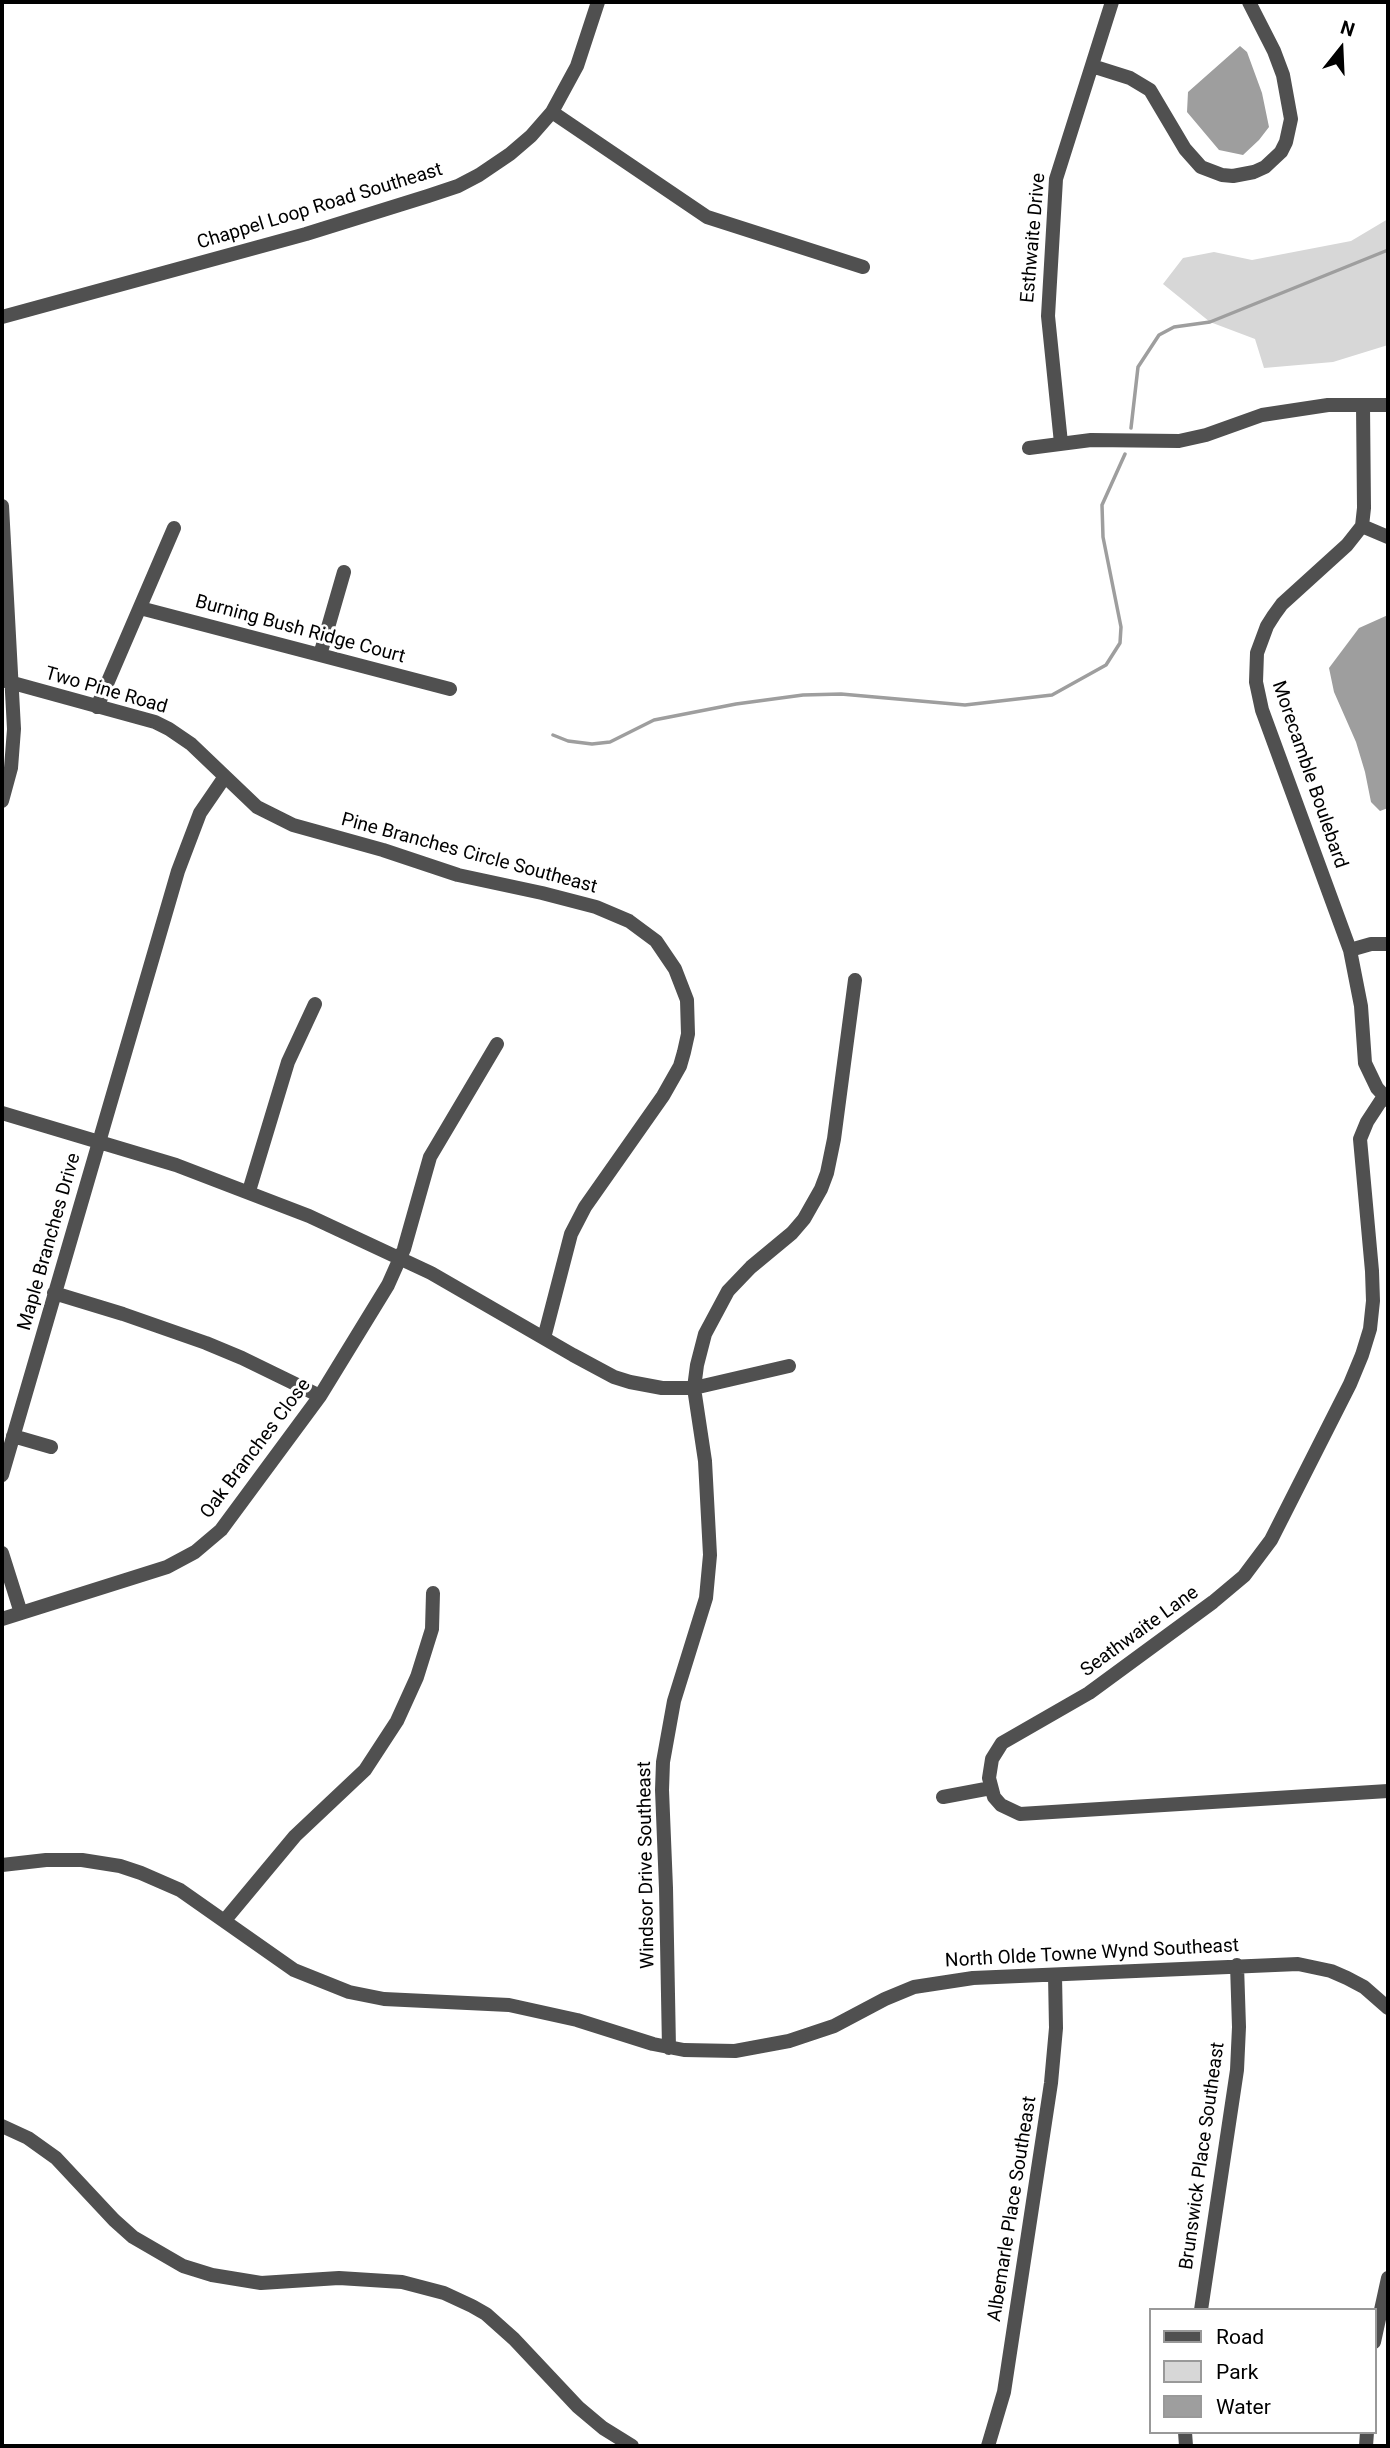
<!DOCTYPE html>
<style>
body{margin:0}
#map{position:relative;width:1390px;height:2448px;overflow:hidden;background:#fff;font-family:Roboto,sans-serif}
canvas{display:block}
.frame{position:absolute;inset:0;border:4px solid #000;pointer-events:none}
.legend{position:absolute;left:1149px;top:2308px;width:228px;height:126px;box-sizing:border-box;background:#fff;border:2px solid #999;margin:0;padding:9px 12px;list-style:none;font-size:21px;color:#000}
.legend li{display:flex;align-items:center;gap:14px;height:35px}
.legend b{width:35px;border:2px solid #999}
.north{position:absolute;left:1306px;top:14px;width:70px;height:70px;-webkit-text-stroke:5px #fff;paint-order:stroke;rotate:18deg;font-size:19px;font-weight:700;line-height:28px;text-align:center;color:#000}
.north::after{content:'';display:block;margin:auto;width:24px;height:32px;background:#000;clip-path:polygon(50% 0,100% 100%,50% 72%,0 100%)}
</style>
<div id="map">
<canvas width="1390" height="2448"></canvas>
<div class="frame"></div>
<ul class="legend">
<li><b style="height:9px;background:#505050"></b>Road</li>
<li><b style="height:19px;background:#d7d7d7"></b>Park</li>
<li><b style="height:19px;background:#9e9e9e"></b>Water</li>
</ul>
<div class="north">N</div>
</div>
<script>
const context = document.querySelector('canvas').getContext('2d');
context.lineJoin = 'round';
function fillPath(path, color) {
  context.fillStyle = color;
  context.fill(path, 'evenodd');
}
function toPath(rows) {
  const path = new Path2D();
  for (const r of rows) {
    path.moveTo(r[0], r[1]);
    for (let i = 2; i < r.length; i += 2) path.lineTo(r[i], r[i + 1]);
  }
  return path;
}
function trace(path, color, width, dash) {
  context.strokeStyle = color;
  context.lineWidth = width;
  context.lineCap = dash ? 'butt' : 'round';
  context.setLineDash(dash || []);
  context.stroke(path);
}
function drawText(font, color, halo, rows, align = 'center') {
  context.font = font + ' Roboto,sans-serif';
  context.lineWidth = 6;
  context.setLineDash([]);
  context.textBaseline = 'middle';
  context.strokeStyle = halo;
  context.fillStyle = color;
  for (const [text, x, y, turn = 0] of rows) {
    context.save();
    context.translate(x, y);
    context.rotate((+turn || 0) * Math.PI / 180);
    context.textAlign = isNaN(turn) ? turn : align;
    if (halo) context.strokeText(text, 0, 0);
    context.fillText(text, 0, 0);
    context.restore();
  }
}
const green = toPath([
 [1388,219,1388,345,1333,362,1264,368,1255,339,1210,322,1163,284,1183,258,1214,252,1252,260,1351,241]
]);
const water = toPath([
 [1240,46,1247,52,1262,93,1269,127,1259,140,1243,155,1219,150,1187,112,1188,92],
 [1388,615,1388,808,1380,811,1371,802,1365,772,1356,742,1334,692,1329,668,1359,628]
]);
const stream = toPath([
 [1131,428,1138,367,1159,335,1174,327,1210,322,1388,250],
 [553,735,568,741,592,744,610,742,654,720,736,704,803,695,841,694,965,705,1052,695,1106,665,1120,643,1121,627,1103,537,1102,505,1125,454]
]);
const minor = toPath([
 [1092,66,1130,78,1150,90,1185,149,1201,167,1222,175,1233,176,1254,172,1265,167,1281,152,1286,142,1291,119,1283,75,1274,51,1249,2],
 [552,112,707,217,863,267],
 [2,317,306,234,428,196,458,186,479,175,510,154,531,136,552,112,577,66,598,2],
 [1363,405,1364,508,1362,526,1347,545,1282,604,1274,615,1267,626,1257,653,1256,682,1262,710,1350,950,1361,1006,1365,1063,1377,1088,1388,1100],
 [1061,443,1048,316,1056,179,1112,2],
 [1029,448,1091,440,1179,441,1206,435,1262,415,1328,405,1388,405],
 [2,506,14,729,11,768,2,801],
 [1362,526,1388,537],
 [140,608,450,689],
 [320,655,344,572],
 [2,680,155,722,169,729,191,744,257,807,293,825,383,850,458,875,542,893,596,907,629,921,656,941,675,969,687,1000,688,1034,684,1052,680,1066,663,1096,585,1207,571,1234,544,1338],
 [97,707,174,528],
 [1350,950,1371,944,1388,944],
 [1384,1096,1367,1122,1360,1139,1372,1271,1373,1301,1370,1329,1362,1355,1350,1384,1271,1540,1244,1576,1213,1602,1089,1693,1002,1743,992,1759,989,1778,994,1797,1001,1805,1020,1814,1388,1791],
 [2,1113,176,1165,309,1216,431,1273,573,1355,614,1377,630,1382,662,1388,694,1388,789,1366],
 [249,1191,288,1062,315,1004],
 [54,1293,123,1314,206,1343,242,1358,320,1396],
 [13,1436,51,1447],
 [2,1475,178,871,200,813,224,778],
 [2,1553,21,1613],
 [2,1619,167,1567,195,1552,221,1530,320,1396,388,1285,404,1249,430,1157,497,1044],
 [943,1797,991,1788],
 [2,1865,46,1860,82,1860,120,1866,141,1873,180,1890,294,1970,349,1992,384,1999,509,2005,577,2020,653,2044,684,2050,735,2051,789,2041,834,2026,885,1999,914,1987,973,1978,1298,1964,1331,1971,1347,1978,1364,1987,1388,2008],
 [225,1920,295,1836,365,1770,397,1721,417,1677,432,1629,433,1593],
 [669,2048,666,1888,662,1790,663,1762,674,1701,706,1598,710,1555,705,1461,694,1388,697,1365,705,1334,728,1291,751,1267,792,1233,804,1219,821,1189,827,1173,834,1139,855,980],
 [2,2126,28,2138,56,2158,114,2220,133,2237,183,2266,212,2275,261,2283,339,2278,402,2282,444,2293,472,2306,486,2314,514,2339,578,2407,603,2428,632,2446],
 [1201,2310,1237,2070,1239,2027,1237,1965],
 [1374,2342,1388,2278],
 [1185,2432,1186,2446],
 [988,2446,1004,2392,1051,2083,1056,2028,1055,1975],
 [1366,2446,1367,2432]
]);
const streetNames = [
 ["Chappel Loop Road Southeast",320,207,-17],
 ["Esthwaite Drive",1034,238,-85],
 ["Burning Bush Ridge Court",300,630,15],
 ["Two Pine Road",106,691,16],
 ["Morecamble Boulebard",1309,775,71],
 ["Pine Branches Circle Southeast",469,854,15],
 ["Maple Branches Drive",50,1242,-74],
 ["Oak Branches Close",256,1449,-53],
 ["Seathwaite Lane",1140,1632,-36],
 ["Windsor Drive Southeast",647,1865,-91],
 ["North Olde Towne Wynd Southeast",1092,1954,-3],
 ["Brunswick Place Southeast",1203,2156,-82],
 ["Albemarle Place Southeast",1013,2209,-81]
];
fillPath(green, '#d7d7d7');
fillPath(water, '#9e9e9e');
trace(stream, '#9e9e9e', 3.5);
trace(minor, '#505050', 14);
drawText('19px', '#000', '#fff', streetNames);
</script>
